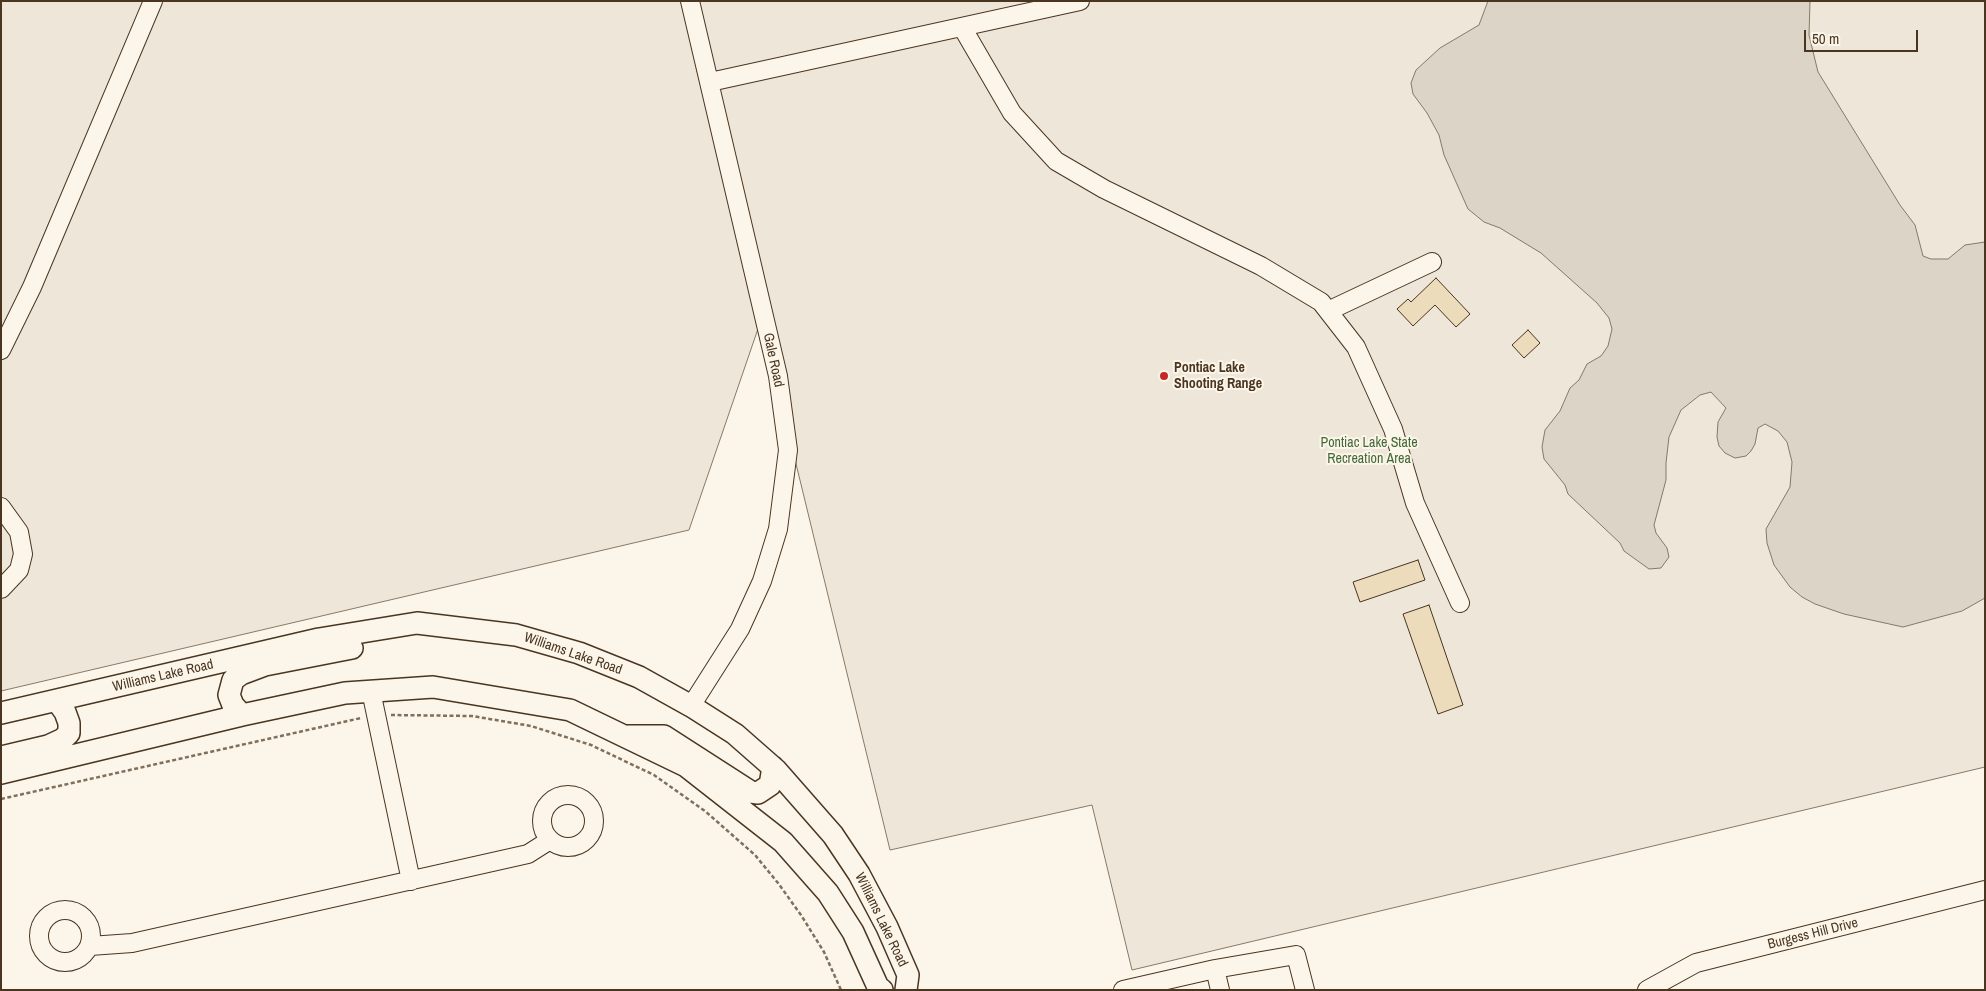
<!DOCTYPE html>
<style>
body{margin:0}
#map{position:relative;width:1986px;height:991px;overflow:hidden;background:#fbf6e9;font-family:"Archivo Narrow",sans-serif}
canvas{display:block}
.frame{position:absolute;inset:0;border:2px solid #4a3520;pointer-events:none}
.scale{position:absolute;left:1804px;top:30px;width:114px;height:22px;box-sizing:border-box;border:2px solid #4a3520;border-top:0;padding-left:6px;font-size:15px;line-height:18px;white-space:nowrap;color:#4a3520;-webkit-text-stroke:4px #fbf6e9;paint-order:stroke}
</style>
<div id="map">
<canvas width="1986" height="991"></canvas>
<div class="frame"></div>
<div class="scale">50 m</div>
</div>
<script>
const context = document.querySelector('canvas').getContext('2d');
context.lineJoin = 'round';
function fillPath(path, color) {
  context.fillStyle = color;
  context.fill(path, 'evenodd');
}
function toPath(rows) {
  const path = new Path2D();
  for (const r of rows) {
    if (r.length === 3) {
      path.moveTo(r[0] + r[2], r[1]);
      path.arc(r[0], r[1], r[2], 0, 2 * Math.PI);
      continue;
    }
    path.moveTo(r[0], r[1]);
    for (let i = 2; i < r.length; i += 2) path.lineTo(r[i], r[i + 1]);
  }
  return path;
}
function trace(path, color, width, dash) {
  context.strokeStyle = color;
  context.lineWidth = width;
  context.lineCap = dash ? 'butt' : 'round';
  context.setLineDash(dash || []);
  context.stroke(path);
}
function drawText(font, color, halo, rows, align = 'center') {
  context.font = font + ' "Archivo Narrow",sans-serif';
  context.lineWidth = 4;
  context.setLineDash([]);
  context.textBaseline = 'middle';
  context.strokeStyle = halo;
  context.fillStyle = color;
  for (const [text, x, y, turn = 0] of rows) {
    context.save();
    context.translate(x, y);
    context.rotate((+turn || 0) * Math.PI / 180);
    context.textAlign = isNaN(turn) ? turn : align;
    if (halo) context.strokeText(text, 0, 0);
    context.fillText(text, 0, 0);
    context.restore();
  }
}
const green = toPath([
 [1,1,1985,1,1985,767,1132,970,1092,805,890,850,761,320,689,530,1,691,1,1]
]);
const water = toPath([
 [1488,1,1810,1,1809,35,1818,72,1900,205,1915,225,1923,256,1931,259,1948,259,1965,245,1985,242,1985,598,1962,611,1903,627,1844,614,1815,604,1802,597,1790,587,1774,565,1767,543,1766,529,1790,487,1792,462,1787,442,1778,431,1765,424,1758,428,1755,444,1751,451,1746,456,1735,458,1725,453,1719,446,1717,437,1718,422,1726,408,1711,392,1700,395,1681,410,1669,437,1666,463,1666,480,1654,525,1656,533,1667,548,1669,557,1661,568,1649,569,1624,551,1620,543,1568,494,1565,485,1544,459,1542,447,1545,430,1560,411,1570,388,1579,380,1587,364,1601,356,1608,346,1612,329,1609,318,1597,303,1541,253,1500,228,1484,222,1468,209,1444,155,1439,135,1427,113,1413,94,1411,83,1416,70,1440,48,1479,25,1488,1]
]);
const building = toPath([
 [1436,278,1470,314,1456,327,1435,305,1413,326,1397,309,1408,299,1411,302,1436,278],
 [1528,330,1540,343,1524,358,1512,345,1528,330],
 [1418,560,1425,580,1360,602,1353,582,1418,560],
 [1429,605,1463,705,1438,714,1403,614,1429,605]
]);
const path = toPath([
 [391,715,472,716,531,726,591,745,654,775,705,811,755,855,778,883,801,915,824,952,841,990],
 [1,799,361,718]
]);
const minor = toPath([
 [690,1,778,376,788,450,778,529,762,581,740,629,691,706],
 [962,27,1012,113,1056,161,1104,189,1261,266,1321,302,1356,347,1393,429,1415,503,1460,603],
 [710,82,1080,1],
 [1328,311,1432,262],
 [1,350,32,287,153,1],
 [1,507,19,532,23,554,19,570,1,589],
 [371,691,411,881],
 [568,821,26],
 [65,936,26],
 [90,946,132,943,528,854,550,840],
 [1123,990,1215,969],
 [1220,990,1215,969,1296,955,1305,990],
 [1647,990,1696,963,1985,890]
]);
const major = toPath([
 [1,713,319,639,417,623,516,635,579,653,639,677,691,706,735,734,776,770,833,835,859,874,887,927,908,975,906,990],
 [242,715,233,705,229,695,233,680,241,674,265,665,352,648],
 [628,736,664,736,751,792,758,793,770,785,773,767],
 [1,757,48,746,63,739,69,733,69,723,65,712,57,701],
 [1,773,242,715,345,693,433,687,570,710,686,766,783,842,828,893,853,932,878,987,882,990]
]);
const markers = [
 [1164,376,5,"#c62828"]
];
const streetNames = [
 ["Gale Road",773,360,78],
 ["Williams Lake Road",573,654,19],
 ["Williams Lake Road",163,676,-13],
 ["Williams Lake Road",881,920,64],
 ["Burgess Hill Drive",1813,934,-14]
];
const poiNames = [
 ["Pontiac Lake",1174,368],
 ["Shooting Range",1174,384]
];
const parkNames = [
 ["Pontiac Lake State",1369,443],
 ["Recreation Area",1369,459]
];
fillPath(green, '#ede6d9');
trace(green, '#887966', 1);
fillPath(water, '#dcd4c6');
trace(water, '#887966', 1);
fillPath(building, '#ecdcbc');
trace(building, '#4a3520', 1);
trace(minor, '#4a3520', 20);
trace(major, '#4a3520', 24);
trace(path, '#7f6f5c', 2.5, [4, 2.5]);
trace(minor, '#fbf6e9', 18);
trace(major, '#fbf6e9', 21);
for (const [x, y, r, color] of markers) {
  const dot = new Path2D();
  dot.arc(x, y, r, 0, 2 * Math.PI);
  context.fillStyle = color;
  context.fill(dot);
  trace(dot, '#fbf6e9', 2);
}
drawText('14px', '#4a3520', '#fbf6e9', streetNames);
drawText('bold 14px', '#4a3520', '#fbf6e9', poiNames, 'left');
drawText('14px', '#436837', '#fbf6e9', parkNames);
</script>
